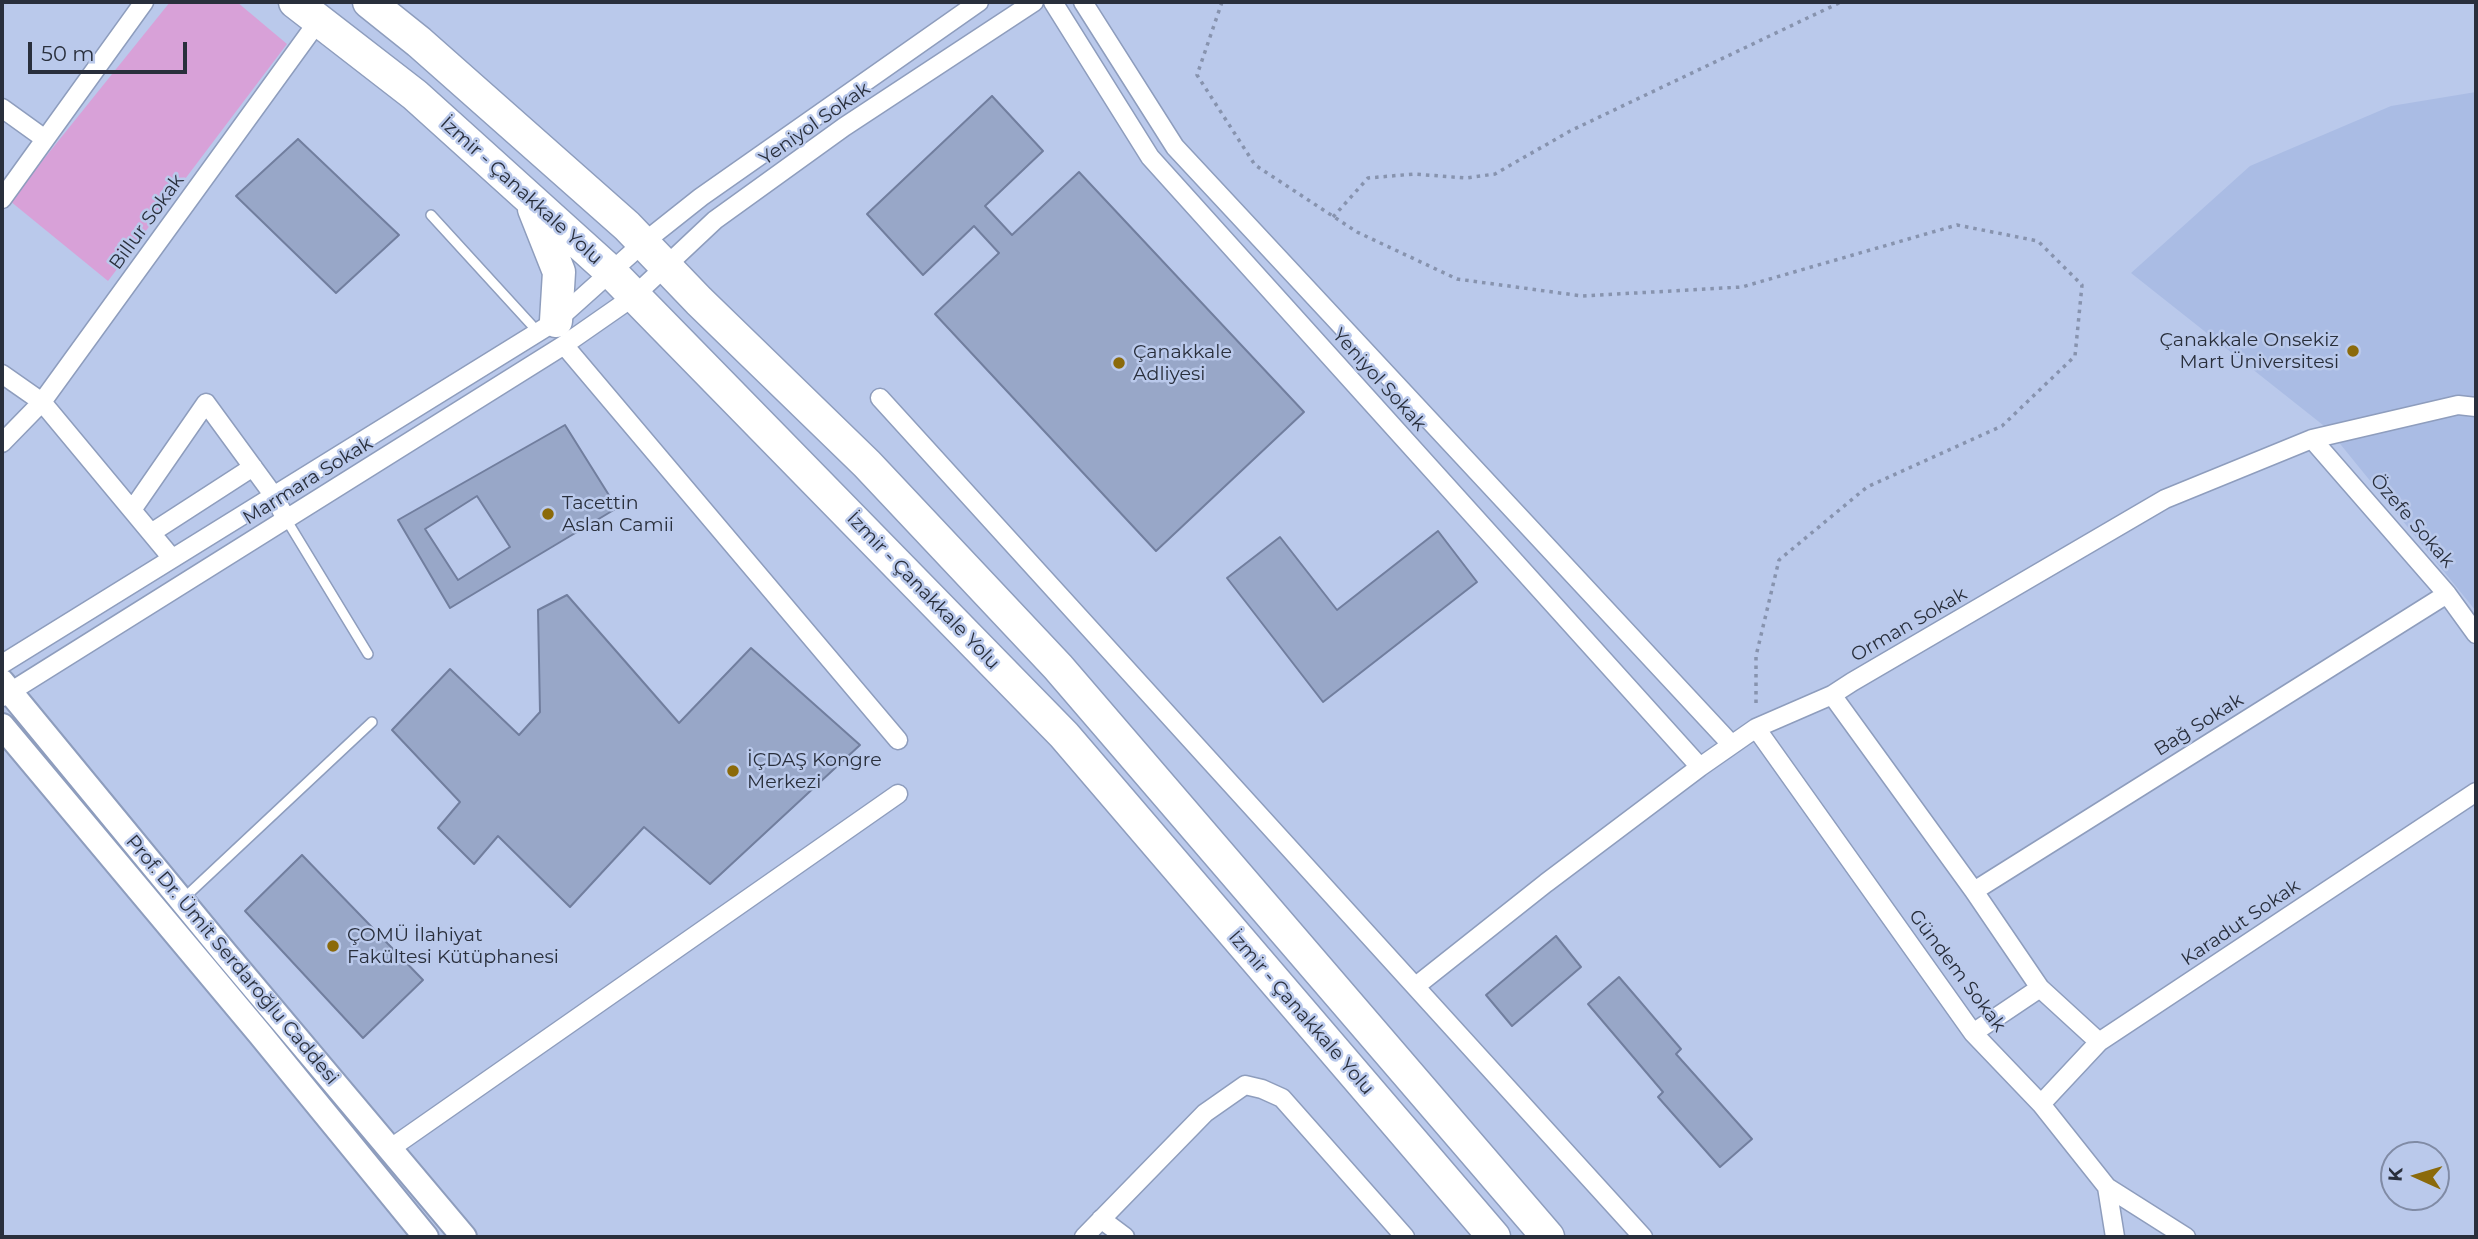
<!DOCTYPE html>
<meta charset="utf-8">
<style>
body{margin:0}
#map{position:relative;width:2478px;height:1239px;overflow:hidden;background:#bac9eb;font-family:Montserrat,sans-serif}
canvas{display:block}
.frame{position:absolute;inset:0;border:4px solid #292f3c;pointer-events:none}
.north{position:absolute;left:2380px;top:1141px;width:70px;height:70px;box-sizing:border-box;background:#bac9eb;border:2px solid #808ba5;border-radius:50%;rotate:274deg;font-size:19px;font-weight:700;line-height:28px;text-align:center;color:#292f3c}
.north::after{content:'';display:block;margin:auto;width:24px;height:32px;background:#8b6a0a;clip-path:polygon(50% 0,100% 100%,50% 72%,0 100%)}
.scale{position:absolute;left:28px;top:42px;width:159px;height:32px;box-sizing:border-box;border:4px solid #292f3c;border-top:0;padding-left:9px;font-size:21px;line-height:24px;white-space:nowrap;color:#292f3c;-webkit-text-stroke:5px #bac9eb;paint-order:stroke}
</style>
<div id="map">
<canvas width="2478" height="1239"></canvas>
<div class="frame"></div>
<div class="north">K</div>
<div class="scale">50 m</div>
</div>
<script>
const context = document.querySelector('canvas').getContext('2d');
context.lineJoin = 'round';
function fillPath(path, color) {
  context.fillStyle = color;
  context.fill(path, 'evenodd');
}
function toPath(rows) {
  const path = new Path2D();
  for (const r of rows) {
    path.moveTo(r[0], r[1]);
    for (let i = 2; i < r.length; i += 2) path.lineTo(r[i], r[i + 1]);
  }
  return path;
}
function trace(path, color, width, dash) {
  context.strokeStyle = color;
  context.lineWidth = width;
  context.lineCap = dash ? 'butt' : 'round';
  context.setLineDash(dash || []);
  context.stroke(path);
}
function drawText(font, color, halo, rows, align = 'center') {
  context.font = font + ' Montserrat,sans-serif';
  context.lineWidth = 5;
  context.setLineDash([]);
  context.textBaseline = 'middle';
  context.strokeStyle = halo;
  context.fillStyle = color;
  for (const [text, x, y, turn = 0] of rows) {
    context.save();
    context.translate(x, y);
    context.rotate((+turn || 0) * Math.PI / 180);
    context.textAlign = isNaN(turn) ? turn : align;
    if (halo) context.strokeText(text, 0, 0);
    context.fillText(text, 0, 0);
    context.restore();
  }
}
const built = toPath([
 [2476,92,2476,611,2328,429,2131,273,2250,166,2391,106]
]);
const green = toPath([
 [170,2,237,2,287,44,108,281,10,201]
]);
const building = toPath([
 [992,96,1043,151,985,206,1012,235,1079,172,1304,412,1156,551,935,314,999,253,974,226,923,275,867,214,992,96],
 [298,139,399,235,336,293,236,196,298,139],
 [565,425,617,508,450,608,398,520,565,425],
 [477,496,510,547,458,580,425,529,477,496],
 [1438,531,1477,582,1323,702,1227,578,1280,537,1337,610,1438,531],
 [567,595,679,723,751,648,860,745,710,884,644,827,570,907,498,836,474,864,438,828,460,802,392,730,450,669,519,735,540,712,538,610,567,595],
 [302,855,423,980,363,1038,245,911,302,855],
 [1556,936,1581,967,1512,1026,1486,995,1556,936],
 [1619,977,1681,1049,1676,1054,1752,1139,1720,1167,1658,1097,1663,1092,1588,1004,1619,977]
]);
const path = toPath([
 [1222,2,1197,75,1255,165,1357,232,1457,279,1582,296,1742,287,1957,225,2038,241,2082,285,2075,356,2002,426,1867,487,1779,560,1756,656,1756,706],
 [1333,217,1368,178,1414,174,1466,178,1495,174,1570,131,1841,2]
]);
const lane = toPath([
 [431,215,538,332],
 [286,519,368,654],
 [184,898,372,722]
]);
const street = toPath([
 [1053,2,1150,157,1700,767],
 [1083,2,1175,147,1731,744],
 [2,108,45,139],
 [2,199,144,2],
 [564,345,898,740],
 [2,374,42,402,171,557],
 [880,398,1643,1237],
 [2312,439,2447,594,2476,634],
 [2,443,42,402,319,20],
 [132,510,206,403,274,496,286,519],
 [151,533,253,467],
 [2,664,556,321,643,243,701,197,979,2],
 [1832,695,1974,891,2040,988,2099,1042],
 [2,697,564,345,633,297,715,220,844,127,1034,2],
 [1756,728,1973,1033,2041,1104,2107,1187,2186,1237],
 [1974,891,2447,594],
 [1416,986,1546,883,1700,767,1756,728,1832,695,1852,682,2165,499,2312,439,2458,405,2476,407],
 [1973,1033,2040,988],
 [2041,1104,2099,1042,2476,792],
 [391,1148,898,794],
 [2107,1187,2115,1237],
 [1101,1219,1125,1237],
 [1084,1237,1205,1113,1245,1085,1262,1089,1282,1098,1405,1237]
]);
const secondary = toPath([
 [2,682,225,953,464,1237],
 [2,726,260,1034,426,1237]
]);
const highway = toPath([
 [295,2,415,95,610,271,1064,735,1494,1237],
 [369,2,419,42,627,226,699,301,867,464,1058,667,1548,1237],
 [534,209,559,272,556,321]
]);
const markers = [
 [2353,351,7,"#8b6a0a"],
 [1119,363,7,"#8b6a0a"],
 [548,514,7,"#8b6a0a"],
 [733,771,7,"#8b6a0a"],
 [333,946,7,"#8b6a0a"]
];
const streetNames = [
 ["Yeniyol Sokak",815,124,-35],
 ["İzmir - Çanakkale Yolu",521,191,42],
 ["Billur Sokak",147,222,-54],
 ["Yeniyol Sokak",1379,380,48],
 ["Marmara Sokak",308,481,-32],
 ["Özefe Sokak",2412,521,49],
 ["İzmir - Çanakkale Yolu",923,591,46],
 ["Orman Sokak",1909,625,-30],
 ["Bağ Sokak",2199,725,-32],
 ["Karadut Sokak",2241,923,-34],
 ["Prof. Dr. Ümit Serdaroğlu Caddesi",232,960,50],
 ["Gündem Sokak",1957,971,53],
 ["İzmir - Çanakkale Yolu",1301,1013,49]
];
const poiNames = [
 ["Çanakkale Onsekiz",2339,340,"right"],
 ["Mart Üniversitesi",2339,362,"right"],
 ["Çanakkale",1133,352],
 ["Adliyesi",1133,374],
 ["Tacettin",562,503],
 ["Aslan Camii",562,525],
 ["İÇDAŞ Kongre",747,760],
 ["Merkezi",747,782],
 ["ÇOMÜ İlahiyat",347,935],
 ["Fakültesi Kütüphanesi",347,957]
];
fillPath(built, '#aabce4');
fillPath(green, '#d8a1d8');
fillPath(building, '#98a7c8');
trace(building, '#717e9e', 2);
trace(lane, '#8e9dbd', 12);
trace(street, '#8e9dbd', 21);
trace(secondary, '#8e9dbd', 28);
trace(highway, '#8e9dbd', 35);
trace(path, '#8793ae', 3.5, [3.5, 5]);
trace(lane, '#fff', 9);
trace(street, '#fff', 18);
trace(secondary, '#fff', 24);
trace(highway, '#fff', 32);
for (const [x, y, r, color] of markers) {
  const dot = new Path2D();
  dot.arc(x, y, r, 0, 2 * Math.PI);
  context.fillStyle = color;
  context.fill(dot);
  trace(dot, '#bac9eb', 2.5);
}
drawText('19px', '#292f3c', '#bac9eb', streetNames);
drawText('19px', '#292f3c', '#bac9eb', poiNames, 'left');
</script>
